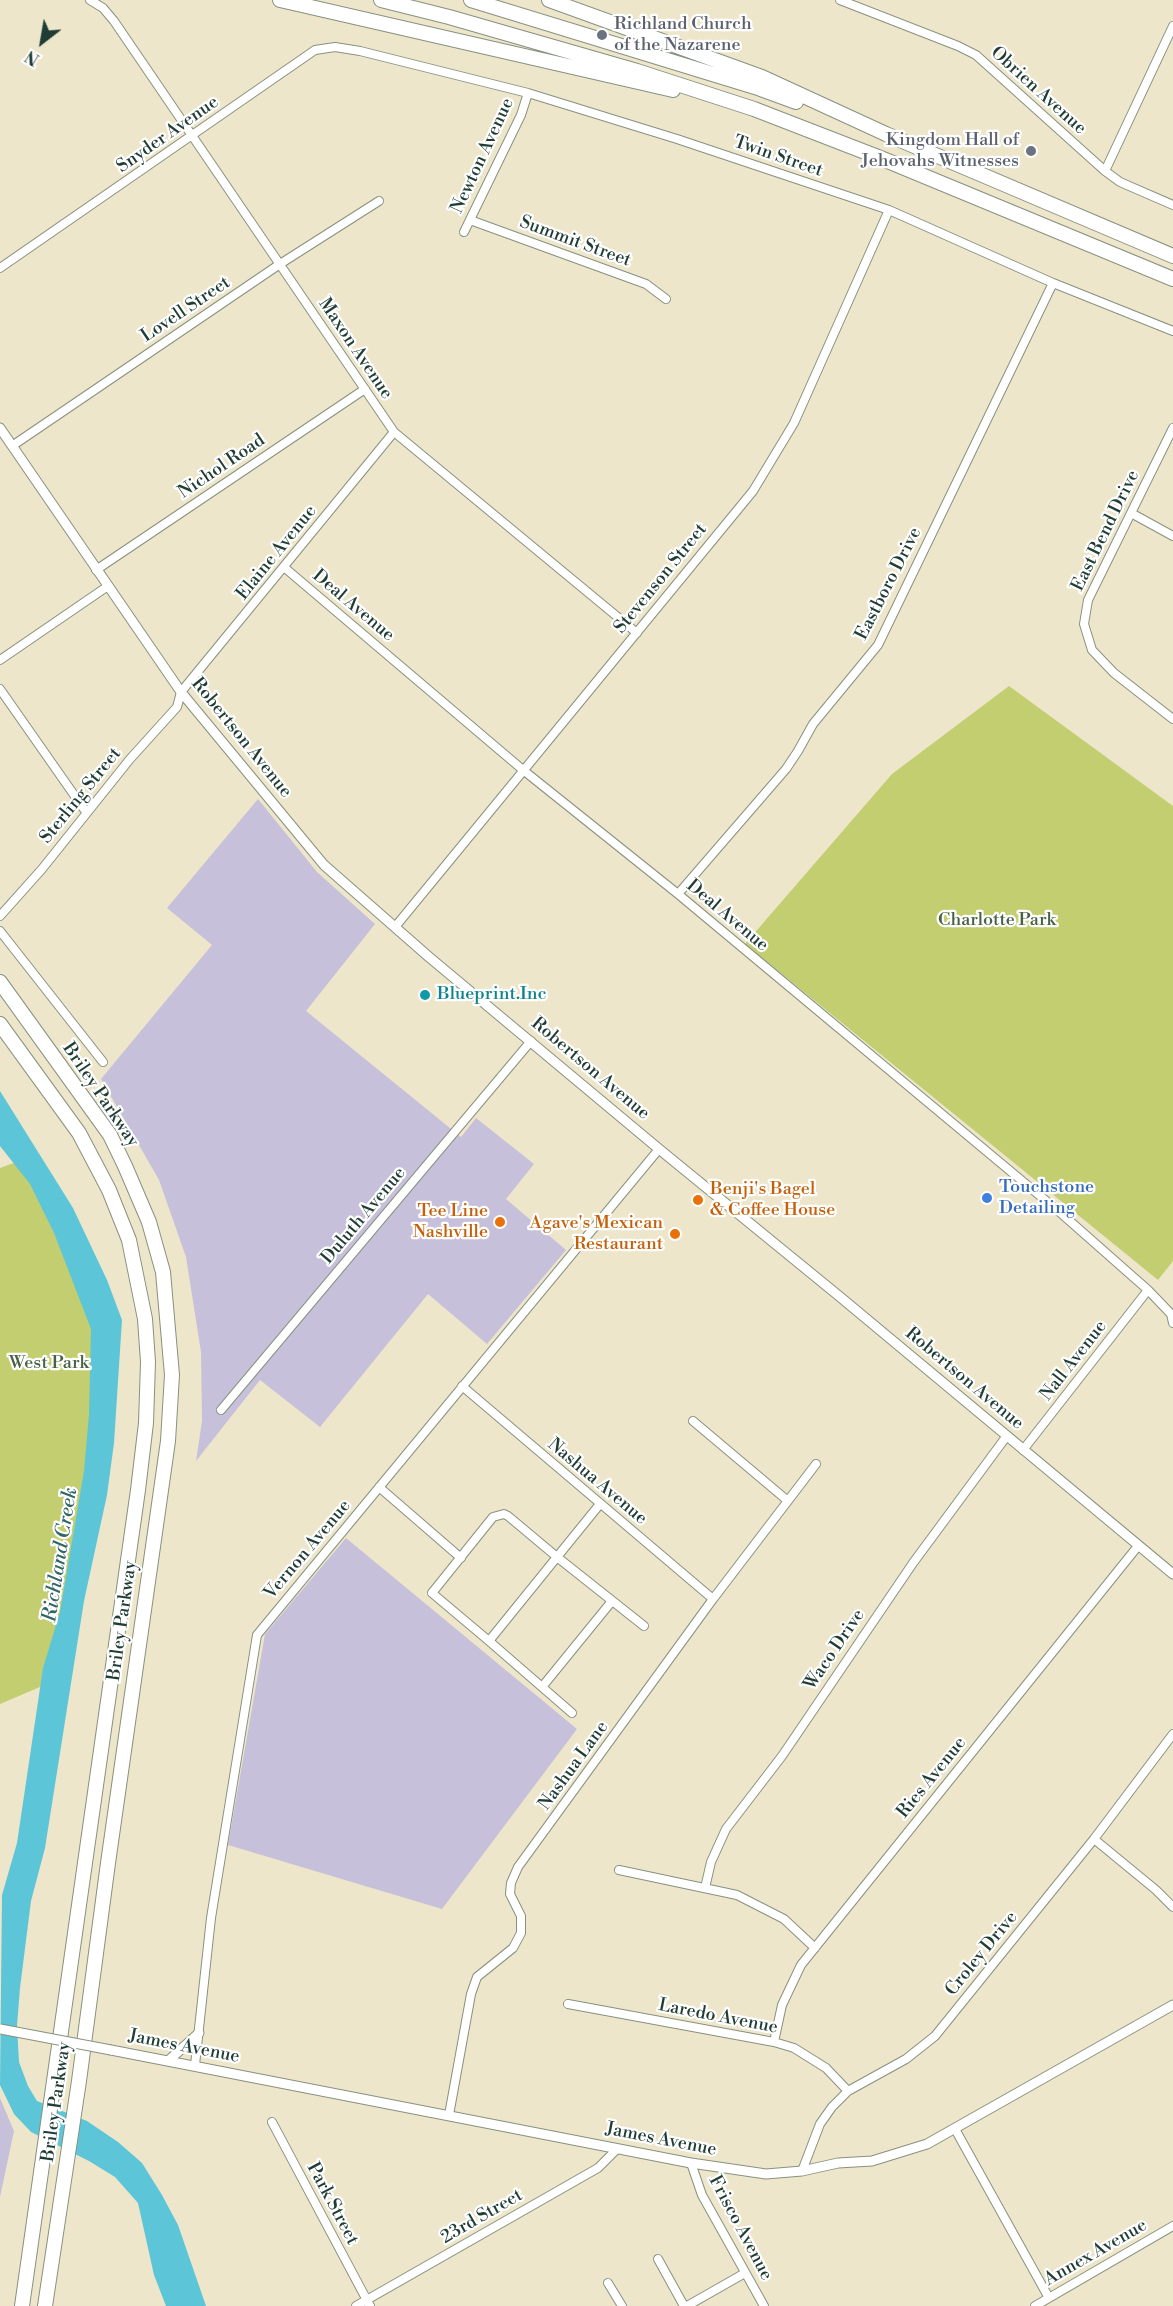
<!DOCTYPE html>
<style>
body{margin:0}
#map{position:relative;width:1173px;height:2306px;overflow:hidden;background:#eee6ca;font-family:"Libre Bodoni",serif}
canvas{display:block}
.north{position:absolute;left:12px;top:12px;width:60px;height:60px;-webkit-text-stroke:4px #fff;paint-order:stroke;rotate:211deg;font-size:16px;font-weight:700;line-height:24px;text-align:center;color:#1f3d34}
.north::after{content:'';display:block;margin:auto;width:21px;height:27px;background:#1f3d34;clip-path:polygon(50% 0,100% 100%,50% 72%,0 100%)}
</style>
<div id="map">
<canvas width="1173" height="2306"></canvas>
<div class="north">N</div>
</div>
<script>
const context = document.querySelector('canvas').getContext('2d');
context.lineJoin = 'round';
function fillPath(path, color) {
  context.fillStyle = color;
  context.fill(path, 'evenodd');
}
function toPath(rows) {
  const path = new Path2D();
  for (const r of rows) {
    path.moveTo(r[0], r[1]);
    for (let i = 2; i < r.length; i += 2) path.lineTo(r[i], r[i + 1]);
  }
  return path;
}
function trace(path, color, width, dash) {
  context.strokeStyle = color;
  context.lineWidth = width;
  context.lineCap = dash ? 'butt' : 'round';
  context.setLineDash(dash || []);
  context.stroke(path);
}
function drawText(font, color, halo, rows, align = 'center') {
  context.font = font + ' "Libre Bodoni",serif';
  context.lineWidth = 4.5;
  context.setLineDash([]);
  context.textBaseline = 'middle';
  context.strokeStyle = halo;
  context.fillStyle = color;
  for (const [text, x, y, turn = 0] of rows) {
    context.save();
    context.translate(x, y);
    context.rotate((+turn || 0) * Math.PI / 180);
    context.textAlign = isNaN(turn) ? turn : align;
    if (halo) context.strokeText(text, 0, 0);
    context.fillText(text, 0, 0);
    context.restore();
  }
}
const industrial = toPath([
 [258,799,317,872,375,924,306,1011,461,1137,476,1118,534,1164,506,1199,566,1250,487,1344,428,1294,320,1427,260,1380,196,1461,202,1421,201,1352,186,1257,159,1180,101,1079,212,945,167,908],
 [346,1538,577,1729,442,1909,228,1845,265,1634],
 [0,2098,14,2131,0,2197]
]);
const green = toPath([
 [1009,686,1173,806,1173,1261,1158,1280,745,944,892,774],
 [22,1160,100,1337,95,1460,47,1684,0,1704,0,1168]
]);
const water = toPath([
 [0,1091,73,1208,107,1280,122,1320,114,1443,107,1495,84,1601,45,1848,31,1901,20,1988,17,2026,19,2062,28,2086,37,2101,87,2121,118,2142,142,2163,162,2195,178,2225,206,2306,166,2306,154,2275,138,2203,115,2177,89,2161,31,2132,14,2114,0,2085,2,1895,17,1843,43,1668,60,1612,84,1471,89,1415,91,1329,54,1233,30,1184,0,1146]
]);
const minor = toPath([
 [90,0,103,8,114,21,394,432,637,633],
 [840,0,958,46,976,55,1105,171,1120,182,1173,205],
 [1105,171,1173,26],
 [470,220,646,284,666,299],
 [464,232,521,115,528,93],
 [0,268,315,50,335,47,360,51,528,93,677,139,889,210,1053,283,1173,331],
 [1173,428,1088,600,1084,624,1092,650,1114,673,1173,719],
 [12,446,280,264,379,201],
 [1131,513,1173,536],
 [285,568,523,770,678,894,1063,1215,1148,1290,1171,1314,1173,1323],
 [96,570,365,389],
 [0,660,108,586],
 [0,689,86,812],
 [678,894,786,769,798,751,813,724,878,645,1053,283],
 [0,916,42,869,130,759,177,707,181,692,394,432],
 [395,927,753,491,794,423,889,210],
 [0,931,103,1062],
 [462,1386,713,1599],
 [221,1410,531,1041],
 [693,1421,788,1501],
 [1023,1450,1148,1290],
 [379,1487,461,1558],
 [600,1504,557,1557,489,1641,432,1593,493,1517,504,1514,508,1516,557,1557,644,1626],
 [489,1641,572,1713],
 [542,1687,612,1601],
 [1094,1839,1156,1890,1173,1907],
 [619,1870,737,1895,784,1919,815,1948],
 [705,1888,711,1862,726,1829,782,1756,913,1563,1006,1437],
 [568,2004,774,2042,794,2048,826,2068,848,2091],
 [774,2042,782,2005,801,1965,1138,1546],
 [195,2065,211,1918,257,1635,659,1149],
 [449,2115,471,1994,477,1977,513,1948,521,1933,521,1916,510,1894,511,1883,518,1867,713,1599,816,1464],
 [272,2122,370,2306],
 [955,2129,1049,2298],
 [691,2163,702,2195,764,2306],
 [802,2171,820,2124,832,2107,848,2091,906,2059,935,2036,1094,1839,1173,1734],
 [658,2259,684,2306],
 [608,2283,622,2306],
 [356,2306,598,2168,617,2149],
 [687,2306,745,2273],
 [1035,2306,1173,2226]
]);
const tertiary = toPath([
 [0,428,181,692,324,865,429,957,659,1149,839,1296,1173,1574],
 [111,2050,691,2163,766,2174,802,2171,838,2163,872,2161,927,2144,1173,2005],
 [168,2061,199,2033]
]);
const motorway = toPath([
 [280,0,673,90],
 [381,0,449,17,637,71,754,109,878,157,1173,279],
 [471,0,755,87,796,102],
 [549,0,762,77,886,134,1173,256],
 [0,982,110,1135,125,1166,149,1222,163,1272,172,1375,168,1441,108,1863,79,2081,45,2306],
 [0,1024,79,1133,109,1190,129,1240,145,1319,148,1362,146,1423,138,1490,22,2306]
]);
const tertiaryBridge = toPath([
 [0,2029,111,2050]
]);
const markers = [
 [602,35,6,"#6b7280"],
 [1031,151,6,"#6b7280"],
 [425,995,6,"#0f9aa8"],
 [987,1198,6,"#3f7fe0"],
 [698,1200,6,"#e8710a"],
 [500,1222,6,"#e8710a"],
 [675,1234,6,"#e8710a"]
];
const worshipNames = [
 ["Richland Church",614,25],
 ["of the Nazarene",614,46],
 ["Kingdom Hall of",1019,141,"right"],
 ["Jehovahs Witnesses",1019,162,"right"]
];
const streetNames = [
 ["Obrien Avenue",1038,91,42],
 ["Snyder Avenue",168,135,-35],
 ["Newton Avenue",483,156,-65],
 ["Twin Street",778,157,19],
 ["Summit Street",575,242,20],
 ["Lovell Street",186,310,-34],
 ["Maxon Avenue",355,349,56],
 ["Nichol Road",222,467,-34],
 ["East Bend Drive",1106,531,-64],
 ["Elaine Avenue",277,553,-51],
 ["Stevenson Street",661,579,-51],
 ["Eastboro Drive",889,584,-63],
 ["Deal Avenue",353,606,40],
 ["Robertson Avenue",241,738,51],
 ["Sterling Street",81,796,-51],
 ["Deal Avenue",727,916,40],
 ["Robertson Avenue",590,1069,40],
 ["Briley Parkway",100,1095,56],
 ["Duluth Avenue",364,1216,-50],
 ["Nall Avenue",1074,1361,-52],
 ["Robertson Avenue",964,1379,40],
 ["Nashua Avenue",597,1482,40],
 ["Vernon Avenue",308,1550,-50],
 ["Briley Parkway",123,1621,-82],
 ["Waco Drive",835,1650,-56],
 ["Nashua Lane",574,1766,-54],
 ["Ries Avenue",932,1778,-51],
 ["Croley Drive",982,1954,-51],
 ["Laredo Avenue",718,2017,11],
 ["James Avenue",184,2047,11],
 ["Briley Parkway",57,2102,-82],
 ["James Avenue",661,2140,11],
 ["Park Street",332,2204,62],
 ["23rd Street",482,2217,-30],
 ["Frisco Avenue",740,2228,62],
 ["Annex Avenue",1096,2253,-30]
];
const parkNames = [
 ["Charlotte Park",997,921],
 ["West Park",49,1364]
];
const cultureNames = [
 ["Blueprint.Inc",437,995]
];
const shopNames = [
 ["Touchstone",999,1188],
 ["Detailing",999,1209]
];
const foodNames = [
 ["Benji's Bagel",710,1190,"left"],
 ["& Coffee House",710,1211,"left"],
 ["Tee Line",488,1212],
 ["Nashville",488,1233],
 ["Agave's Mexican",663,1224],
 ["Restaurant",663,1245]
];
const waterNames = [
 ["Richland Creek",61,1555,-81]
];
fillPath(industrial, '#c6c0da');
fillPath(green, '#c2ce70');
fillPath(water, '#5cc5d8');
trace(minor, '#86927f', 10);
trace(tertiary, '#86927f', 11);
trace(motorway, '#86927f', 16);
trace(minor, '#fff', 8);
trace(tertiary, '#fff', 9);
trace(motorway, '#fff', 14);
trace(tertiaryBridge, '#86927f', 11, []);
trace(tertiaryBridge, '#fff', 9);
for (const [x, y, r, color] of markers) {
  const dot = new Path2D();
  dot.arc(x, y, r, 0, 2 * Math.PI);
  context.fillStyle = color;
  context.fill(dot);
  trace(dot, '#fff', 2);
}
drawText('18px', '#5b616d', '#fff', worshipNames, 'left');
drawText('18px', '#1f3d34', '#fff', streetNames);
drawText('18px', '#486143', '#fff', parkNames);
drawText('18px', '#0d838f', '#fff', cultureNames, 'left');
drawText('18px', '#366cbe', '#fff', shopNames, 'left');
drawText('18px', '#c56008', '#fff', foodNames, 'right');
drawText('italic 20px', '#316665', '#fff', waterNames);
</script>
